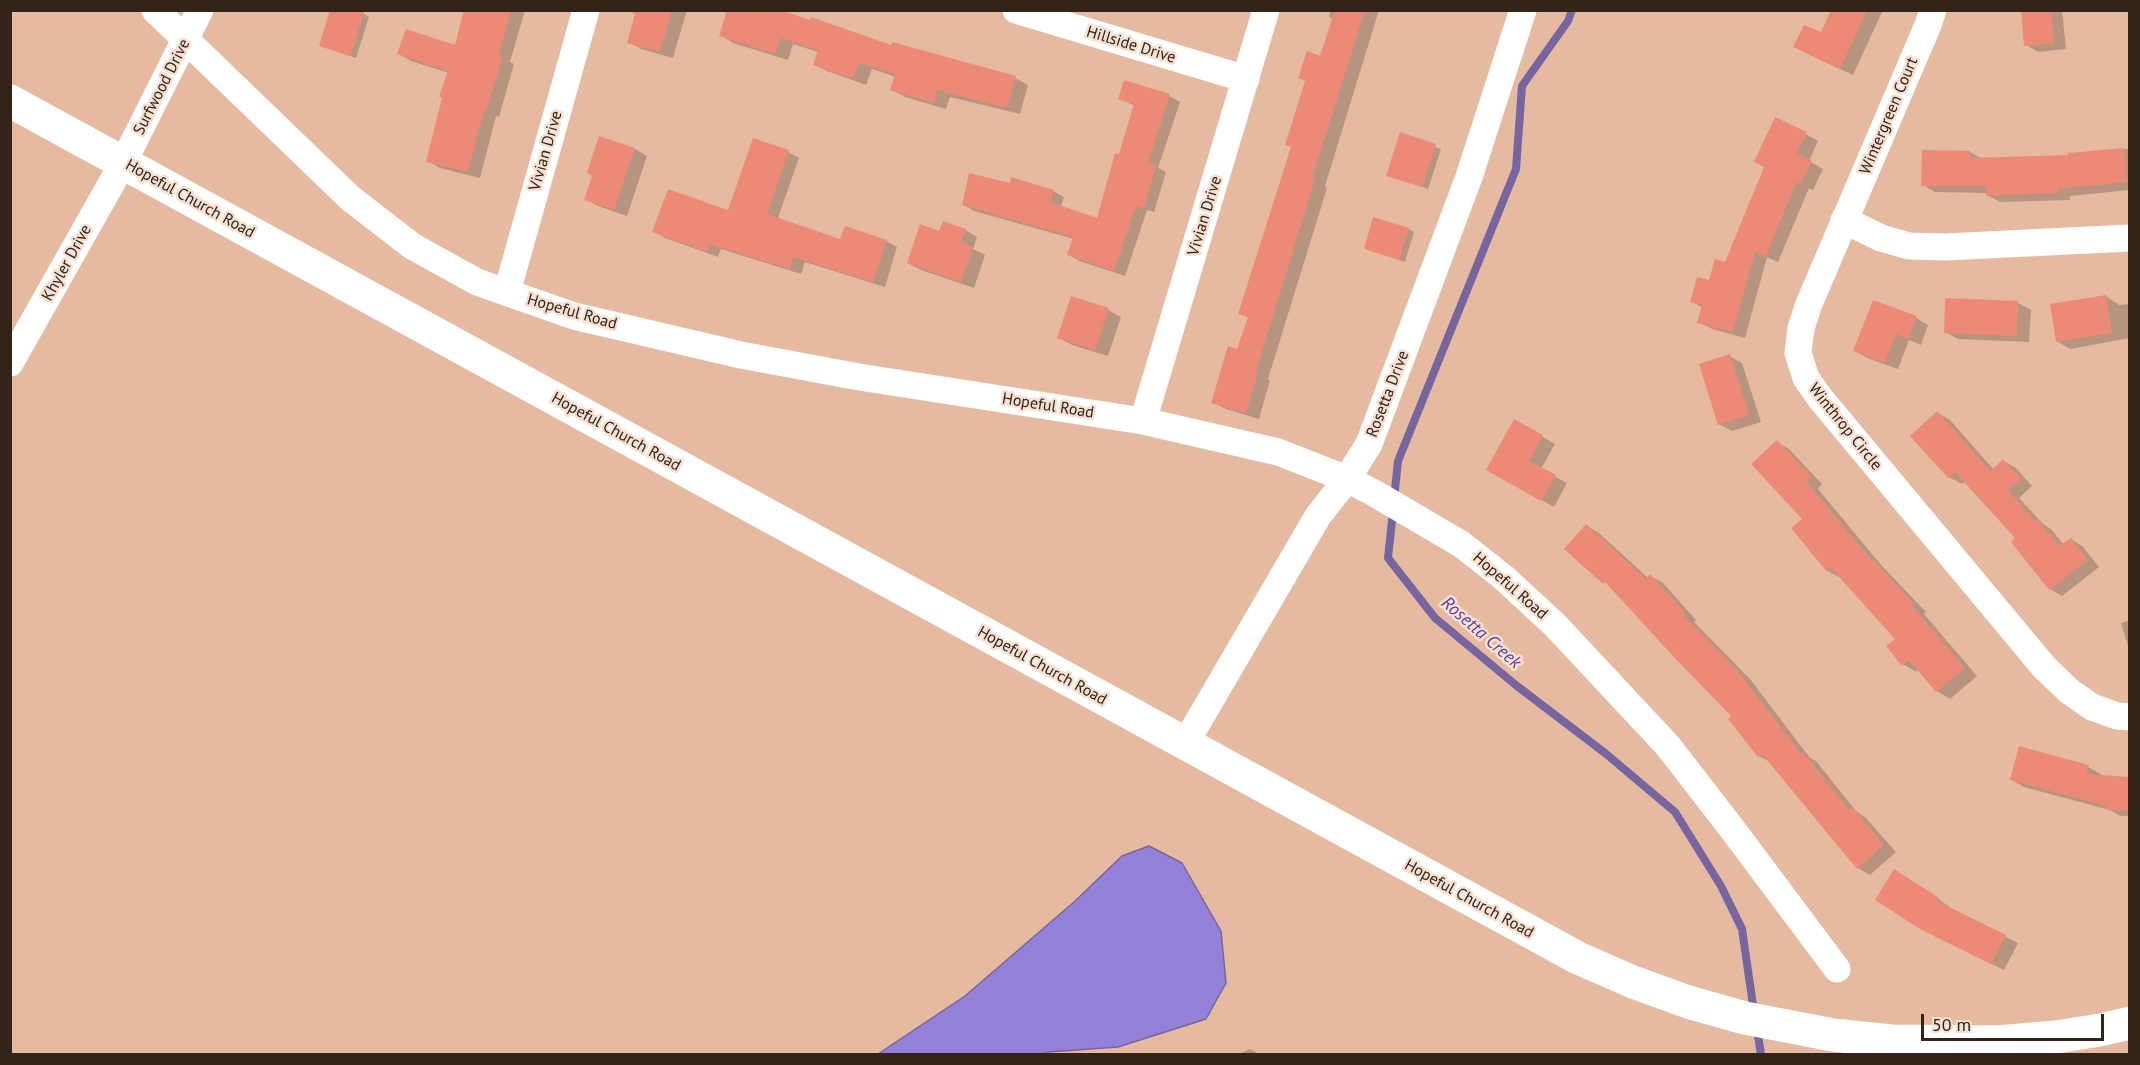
<!DOCTYPE html>
<style>
body{margin:0}
#map{position:relative;width:2140px;height:1065px;overflow:hidden;background:#e5baa0;font-family:"PT Sans",sans-serif}
canvas{display:block}
.frame{position:absolute;inset:0;border:12px solid #332319;pointer-events:none}
.scale{position:absolute;left:1921px;top:1014px;width:183px;height:27px;box-sizing:border-box;border:3px solid #332319;border-top:0;padding-left:8px;font-size:18px;line-height:21px;white-space:nowrap;color:#332319;-webkit-text-stroke:4px #f6e0d2;paint-order:stroke}
</style>
<div id="map">
<canvas width="2140" height="1065"></canvas>
<div class="frame"></div>
<div class="scale">50 m</div>
</div>
<script>
const context = document.querySelector('canvas').getContext('2d');
context.lineJoin = 'round';
function fillPath(path, color) {
  context.fillStyle = color;
  context.fill(path, 'evenodd');
}
function toPath(rows) {
  const path = new Path2D();
  for (const r of rows) {
    path.moveTo(r[0], r[1]);
    for (let i = 2; i < r.length; i += 2) path.lineTo(r[i], r[i + 1]);
  }
  return path;
}
function trace(path, color, width, dash) {
  context.strokeStyle = color;
  context.lineWidth = width;
  context.lineCap = dash ? 'butt' : 'round';
  context.setLineDash(dash || []);
  context.stroke(path);
}
function drawText(font, color, halo, rows, align = 'center') {
  context.font = font + ' "PT Sans",sans-serif';
  context.lineWidth = 5;
  context.setLineDash([]);
  context.textBaseline = 'middle';
  context.strokeStyle = halo;
  context.fillStyle = color;
  for (const [text, x, y, turn = 0] of rows) {
    context.save();
    context.translate(x, y);
    context.rotate((+turn || 0) * Math.PI / 180);
    context.textAlign = isNaN(turn) ? turn : align;
    if (halo) context.strokeText(text, 0, 0);
    context.fillText(text, 0, 0);
    context.restore();
  }
}
const water = toPath([
 [1149,846,1182,863,1221,931,1226,983,1206,1019,1118,1047,1049,1052,1041,1054,878,1054,965,996,1074,902,1122,856,1149,846]
]);
const shadow = toPath([
 [466,10,525,10,510,62,514,64,499,117,496,116,480,178,440,168,428,161,449,73,411,61,399,54,456,47],
 [629,10,687,10,673,58,641,49,629,42,637,15],
 [729,10,892,47,1015,78,1028,85,1020,114,950,97,946,109,905,97,892,90,896,77,872,69,866,85,827,71,814,64,818,52,793,44,788,60,733,43,720,35],
 [1331,10,1379,10,1325,186,1327,188,1268,379,1270,380,1259,419,1226,409,1213,402,1238,351,1249,318,1240,313,1334,19,1329,17],
 [1832,10,1883,10,1853,75,1808,54,1821,34],
 [2023,10,2062,10,2066,49,2038,52,2026,45],
 [364,14,369,17,356,58,321,46],
 [1169,96,1180,102,1158,168,1166,172,1154,212,1147,210,1125,276,1079,261,1069,255,1074,239,974,211,964,205,1011,185,1053,191,1064,197,1061,207,1098,220,1135,106,1120,99],
 [1401,134,1441,149,1428,189,1388,175],
 [1806,134,1818,141,1809,161,1823,169,1813,190,1809,188,1778,262,1767,257,1745,338,1712,329,1699,322,1703,308,1691,301,1726,264],
 [600,138,635,149,647,156,627,216,598,206,586,199,594,175],
 [2124,149,2130,149,2130,190,2070,196,2070,200,2000,202,1987,195,1987,193,1935,192,1923,185,1970,152,1982,159,2070,157,2070,155],
 [788,152,799,158,778,218,841,241,886,241,897,247,885,287,805,262,801,274,721,249,718,257,665,238,654,231,729,212],
 [1408,229,1414,232,1405,262,1365,248],
 [965,230,977,237,973,249,985,255,974,288,921,270,908,263,940,233],
 [2106,296,2119,305,2130,304,2130,338,2070,349,2057,341],
 [1947,300,2018,303,2031,310,2029,342,1958,339,1945,332],
 [1108,310,1121,317,1108,356,1072,345,1059,338],
 [1916,318,1928,325,1921,345,1909,340,1898,369,1867,358,1855,351],
 [1729,356,1742,363,1761,422,1732,431,1719,424],
 [1938,413,1950,420,1994,470,2004,461,2016,468,2032,486,2019,498,2043,524,2051,529,2064,545,2071,539,2083,547,2099,567,2062,596,2050,589,2017,539,1965,481,1962,484,1949,477,1912,436],
 [1515,421,1555,444,1541,469,1567,483,1554,507,1488,470],
 [1777,442,1789,449,1822,484,1818,489,1882,566,1926,612,1924,614,1977,676,1950,699,1937,691,1919,669,1916,672,1903,664,1897,639,1841,578,1828,571,1804,519],
 [1587,526,1599,533,1648,578,1650,576,1663,583,1696,620,1694,622,1750,679,1810,758,1816,761,1856,811,1865,817,1896,852,1870,875,1858,868,1772,763,1759,756,1733,716,1611,587,1604,582],
 [2130,620,2130,652,2121,623],
 [2088,767,2101,774,2100,777,2130,778,2130,816,2120,816,2110,810,2024,787,2012,780],
 [1907,878,1950,907,1949,908,2018,943,2004,970,1934,936],
 [1250,1049,1259,1054,1239,1054]
]);
const stream = toPath([
 [1394,499,1398,461,1516,169,1522,86,1568,21,1572,10],
 [1393,511,1388,558,1435,618,1517,686,1605,753,1675,812,1721,886,1742,929,1754,1012],
 [1757,1030,1761,1054]
]);
const building = toPath([
 [330,10,365,10,350,56,319,46],
 [464,10,511,10,499,55,503,56,486,111,484,110,468,172,426,162,442,98,439,97,448,71,397,54,406,29,455,45],
 [636,10,672,10,660,52,627,43],
 [727,10,781,10,810,20,811,17,891,45,892,42,1016,76,1007,108,937,90,934,103,890,90,895,74,859,63,853,79,813,65,818,50,781,38,775,54,719,36],
 [1335,10,1365,10,1312,178,1315,179,1256,371,1258,372,1246,413,1211,403,1228,346,1237,349,1248,317,1238,314,1291,147,1285,145,1305,81,1298,78,1307,51,1320,56],
 [1831,10,1867,10,1840,69,1793,47,1804,25,1821,32],
 [2021,10,2051,10,2054,43,2024,46],
 [1124,80,1170,94,1148,163,1156,165,1144,208,1136,206,1114,271,1067,255,1073,237,962,205,969,173,1010,183,1011,177,1054,190,1050,202,1097,218,1115,153,1119,154,1134,104,1118,99],
 [1775,117,1807,132,1797,153,1812,161,1800,184,1796,182,1766,256,1755,252,1733,332,1697,323,1702,305,1690,302,1697,277,1709,280,1715,259,1725,262,1764,167,1754,162],
 [1400,132,1436,144,1422,187,1386,176],
 [599,136,635,148,614,210,584,200,592,176,587,172],
 [753,138,789,150,767,214,840,239,845,226,887,240,873,282,793,257,790,269,709,244,707,252,652,232,668,189,728,210],
 [2124,148,2127,182,2058,189,2058,193,1986,196,1986,186,1921,186,1922,150,1970,151,1970,158,2068,155,2068,153],
 [1373,217,1409,228,1399,260,1364,249],
 [943,221,966,229,961,242,973,247,961,282,907,263,920,224,939,231],
 [2106,295,2112,333,2056,342,2050,304],
 [1071,296,1109,308,1095,350,1057,338],
 [1945,298,2018,301,2017,336,1944,333],
 [1873,300,1917,316,1908,339,1896,334,1885,363,1853,351],
 [1730,354,1749,415,1718,425,1699,364],
 [1937,411,1991,471,2003,459,2021,479,2008,490,2036,522,2038,520,2059,546,2071,538,2088,560,2049,590,2011,542,2015,538,1955,472,1948,478,1910,436],
 [1514,419,1543,435,1529,461,1556,475,1541,501,1486,470],
 [1777,440,1811,476,1806,481,1872,561,1873,559,1914,604,1912,606,1965,668,1936,692,1909,660,1902,666,1886,646,1895,639,1831,568,1827,572,1791,528,1802,519,1751,464],
 [1586,524,1646,579,1650,574,1685,612,1683,614,1737,670,1801,754,1803,752,1849,810,1852,807,1884,845,1857,869,1762,754,1758,757,1728,719,1731,716,1673,656,1605,582,1603,584,1564,549],
 [2019,746,2089,765,2086,774,2130,777,2130,811,2106,809,2106,806,2010,780],
 [1894,869,1939,898,1937,901,2006,935,1991,964,1920,929,1875,900]
]);
const street = toPath([
 [155,10,350,198,412,246,477,282,574,316,741,355,859,377,1143,421,1278,452,1347,479,1374,493,1461,544,1503,577,1555,625,1668,746,1733,830,1837,969],
 [1016,10,1246,79],
 [1933,10,1928,25,1809,304,1801,328,1798,353,1806,378,1820,398,2044,667,2069,691,2092,707,2117,716,2130,717],
 [1844,220,1881,238,1909,246,1945,247,2130,238],
 [507,292,586,10],
 [10,363,123,163,200,10],
 [1143,421,1266,10],
 [1185,744,1318,516,1347,479,1369,444,1469,177,1523,10]
]);
const secondary = toPath([
 [10,101,1578,958,1633,982,1688,1002,1745,1018,1833,1035,1892,1041,1997,1042,2056,1037,2100,1030,2130,1023]
]);
const streetNames = [
 ["Hillside Drive",1131,45,17],
 ["Surfwood Drive",162,87,-63],
 ["Wintergreen Court",1889,116,-67],
 ["Vivian Drive",546,151,-74],
 ["Hopeful Church Road",190,199,29],
 ["Vivian Drive",1205,216,-73],
 ["Khyler Drive",67,263,-61],
 ["Hopeful Road",572,312,16],
 ["Rosetta Drive",1388,394,-69],
 ["Hopeful Road",1048,406,9],
 ["Winthrop Circle",1845,427,51],
 ["Hopeful Church Road",616,432,29],
 ["Hopeful Road",1510,586,41],
 ["Hopeful Church Road",1042,666,29],
 ["Hopeful Church Road",1469,899,29]
];
const waterNames = [
 ["Rosetta Creek",1481,633,41]
];
fillPath(water, '#9381d7');
trace(water, '#76659e', 1.5);
fillPath(shadow, '#0003');
trace(stream, '#76659e', 8);
fillPath(building, '#ed8a77');
trace(street, '#fff', 27);
trace(secondary, '#fff', 33);
drawText('16px', '#332319', '#f6e0d2', streetNames);
drawText('italic 18px', '#5b3fa3', '#f6e0d2', waterNames);
</script>
